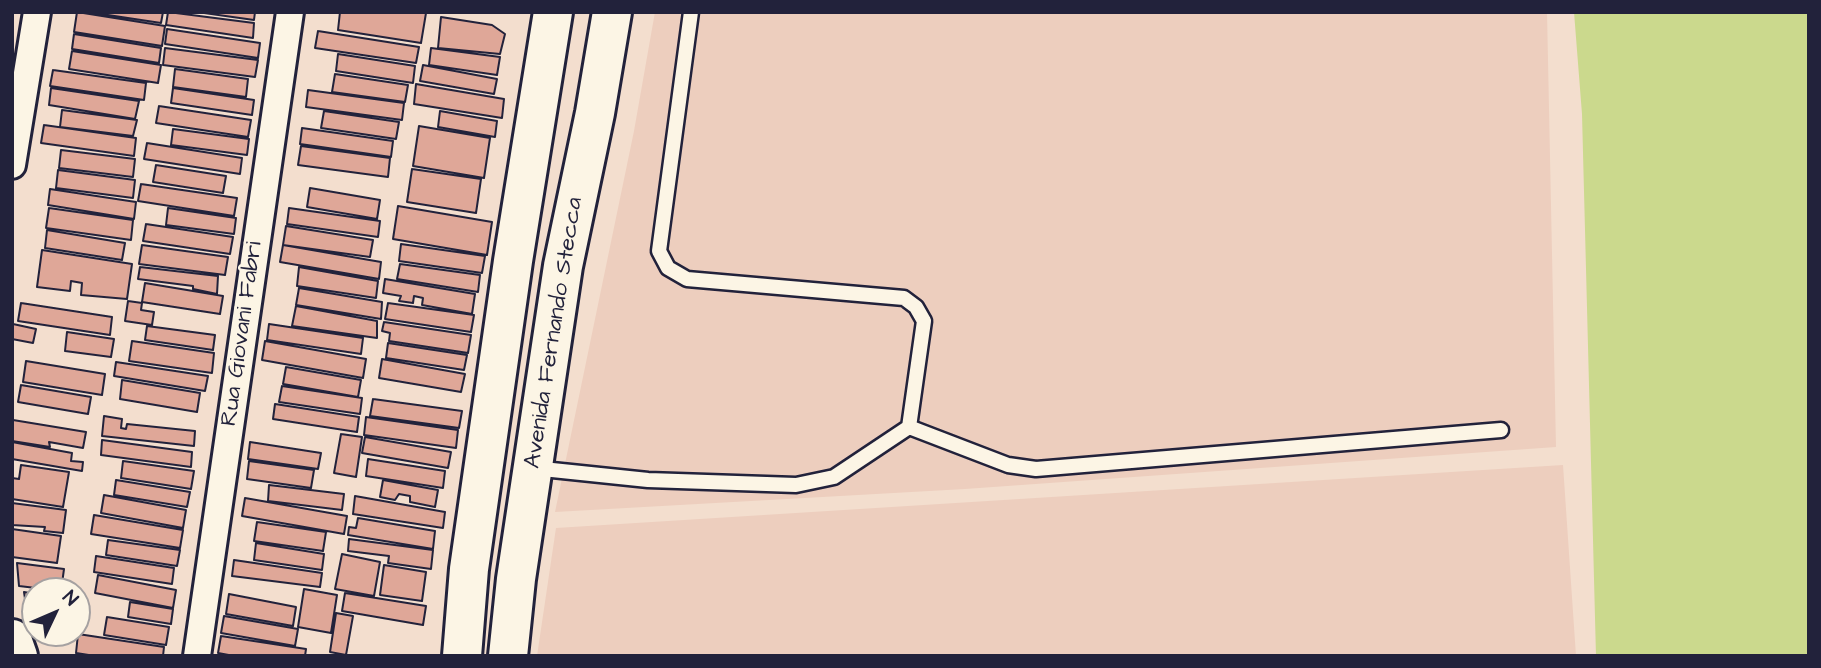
<!DOCTYPE html>
<style>
body{margin:0}
#map{position:relative;width:1821px;height:668px;overflow:hidden;background:#f3dece;font-family:"Architects Daughter",sans-serif}
canvas{display:block}
.frame{position:absolute;inset:0;border:14px solid #22223b;pointer-events:none}
.north{position:absolute;left:21px;top:577px;width:70px;height:70px;box-sizing:border-box;background:#fcf5e5;border:2px solid #a5a1a1;border-radius:50%;rotate:46deg;font-size:19px;font-weight:700;line-height:28px;text-align:center;color:#22223b}
.north::after{content:'';display:block;margin:auto;width:24px;height:32px;background:#22223b;clip-path:polygon(50% 0,100% 100%,50% 72%,0 100%)}
</style>
<div id="map">
<canvas width="1821" height="668"></canvas>
<div class="frame"></div>
<div class="north">N</div>
</div>
<script>
const context = document.querySelector('canvas').getContext('2d');
context.lineJoin = 'round';
function fillPath(path, color) {
  context.fillStyle = color;
  context.fill(path, 'evenodd');
}
function toPath(rows) {
  const path = new Path2D();
  for (const r of rows) {
    path.moveTo(r[0], r[1]);
    for (let i = 2; i < r.length; i += 2) path.lineTo(r[i], r[i + 1]);
  }
  return path;
}
function trace(path, color, width, dash) {
  context.strokeStyle = color;
  context.lineWidth = width;
  context.lineCap = dash ? 'butt' : 'round';
  context.setLineDash(dash || []);
  context.stroke(path);
}
function drawText(font, color, halo, rows, align = 'center') {
  context.font = font + ' "Architects Daughter",sans-serif';
  context.lineWidth = 5;
  context.setLineDash([]);
  context.textBaseline = 'middle';
  context.strokeStyle = halo;
  context.fillStyle = color;
  for (const [text, x, y, turn = 0] of rows) {
    context.save();
    context.translate(x, y);
    context.rotate((+turn || 0) * Math.PI / 180);
    context.textAlign = isNaN(turn) ? turn : align;
    if (halo) context.strokeText(text, 0, 0);
    context.fillText(text, 0, 0);
    context.restore();
  }
}
const built = toPath([
 [655,12,1547,12,1556,447,965,489,555,512,634,131],
 [1563,465,1576,656,537,656,556,528]
]);
const green = toPath([
 [1574,12,1809,12,1809,656,1596,656,1582,114]
]);
const building = toPath([
 [77,12,165,26,162,46,74,32,77,12],
 [88,12,163,12,161,23,88,12],
 [168,12,254,23,253,38,166,25,168,12],
 [197,12,255,12,254,20,197,12],
 [340,12,426,13,421,43,338,30,340,12],
 [441,17,492,25,505,34,500,54,438,48,441,17],
 [167,29,260,43,258,58,165,44,167,29],
 [318,31,419,47,416,63,315,48,318,31],
 [74,34,161,48,159,63,72,49,74,34],
 [165,48,258,60,255,77,163,65,165,48],
 [431,48,500,57,497,75,429,65,431,48],
 [72,51,161,65,158,83,69,69,72,51],
 [338,54,415,66,413,83,336,71,338,54],
 [423,65,497,79,494,94,420,81,423,65],
 [175,69,248,79,246,97,173,87,175,69],
 [53,70,146,83,144,100,50,86,53,70],
 [335,74,408,85,405,102,332,92,335,74],
 [416,84,504,99,502,118,414,104,416,84],
 [51,88,139,101,135,119,49,105,51,88],
 [173,88,254,100,252,115,171,103,173,88],
 [308,90,404,103,402,120,306,107,308,90],
 [159,106,251,120,248,137,156,123,159,106],
 [62,110,137,120,133,136,60,127,62,110],
 [324,111,399,122,396,139,321,128,324,111],
 [440,111,497,121,495,137,438,127,440,111],
 [44,125,136,138,134,156,41,143,44,125],
 [419,126,490,138,484,178,413,166,419,126],
 [302,128,393,141,391,157,300,144,302,128],
 [173,129,249,139,247,155,171,145,173,129],
 [147,143,242,158,240,174,144,159,147,143],
 [301,146,390,158,388,177,298,165,301,146],
 [61,150,135,159,133,177,59,168,61,150],
 [156,165,226,176,223,193,153,182,156,165],
 [412,169,481,179,476,213,407,202,412,169],
 [58,170,135,180,133,198,56,188,58,170],
 [141,184,237,198,234,216,138,201,141,184],
 [310,188,380,200,377,219,307,207,310,188],
 [50,189,136,202,134,219,48,205,50,189],
 [398,206,492,222,487,255,393,239,398,206],
 [49,208,133,220,131,240,46,228,49,208],
 [168,208,236,218,234,234,166,225,168,208],
 [289,208,380,221,378,237,287,224,289,208],
 [146,224,233,237,230,254,143,241,146,224],
 [286,226,373,240,370,257,283,245,286,226],
 [47,230,125,243,122,260,45,248,47,230],
 [401,244,485,256,482,273,399,261,401,244],
 [142,245,228,257,225,275,139,264,142,245],
 [283,245,381,262,379,279,280,262,283,245],
 [42,250,132,264,127,299,81,295,82,283,71,281,70,291,37,287,42,250],
 [400,264,480,275,478,292,397,279,400,264],
 [140,267,218,276,217,294,193,289,193,286,138,279,140,267],
 [299,267,378,281,376,298,297,286,299,267],
 [385,279,475,294,472,314,422,305,423,298,414,296,413,303,399,301,401,296,383,293,385,279],
 [145,283,223,296,220,314,142,302,145,283],
 [299,288,382,302,381,319,296,305,299,288],
 [128,301,142,303,141,310,154,312,152,325,125,321,128,301],
 [21,303,112,317,110,335,18,321,21,303],
 [388,303,474,315,471,332,385,319,388,303],
 [296,306,377,321,377,338,292,326,296,306],
 [384,322,471,335,468,353,389,341,390,333,382,331,384,322],
 [13,324,36,329,33,343,12,339,13,324],
 [269,324,363,338,361,354,267,340,269,324],
 [147,326,215,335,213,350,145,340,147,326],
 [67,332,114,339,111,357,65,351,67,332],
 [132,341,214,353,212,373,129,361,132,341],
 [265,341,366,359,363,378,262,360,265,341],
 [388,343,467,355,464,370,386,358,388,343],
 [382,359,465,374,461,392,379,378,382,359],
 [26,361,105,374,102,395,23,382,26,361],
 [116,362,208,376,205,391,114,376,116,362],
 [286,367,361,380,358,397,283,384,286,367],
 [122,380,200,393,197,412,120,399,122,380],
 [21,385,91,397,88,414,18,402,21,385],
 [282,386,362,398,360,414,279,402,282,386],
 [373,399,462,411,459,428,370,416,373,399],
 [275,404,359,417,357,432,273,419,275,404],
 [104,416,122,419,121,428,126,429,127,424,195,431,194,446,102,436,104,416],
 [366,417,458,430,456,448,364,435,366,417],
 [13,420,86,432,83,448,49,442,50,447,12,441,13,420],
 [341,434,362,437,356,477,334,473,341,434],
 [365,437,451,452,448,468,362,453,365,437],
 [102,440,192,452,191,467,101,455,102,440],
 [12,442,72,453,71,461,83,462,82,471,12,459,12,442],
 [250,442,321,453,318,469,248,459,250,442],
 [368,459,445,471,443,488,366,476,368,459],
 [123,461,194,471,191,489,121,478,123,461],
 [249,461,314,470,311,488,247,479,249,461],
 [21,465,69,472,63,507,12,499,12,478,19,479,21,465],
 [116,480,190,492,187,507,114,495,116,480],
 [383,480,438,490,435,507,410,502,410,496,399,494,395,500,380,497,383,480],
 [269,485,344,494,342,510,268,501,269,485],
 [104,495,186,510,183,528,101,513,104,495],
 [355,496,445,512,443,528,353,514,355,496],
 [245,498,347,516,344,534,242,516,245,498],
 [12,503,66,510,63,533,44,531,45,527,12,525,12,503],
 [94,515,183,530,180,548,91,534,94,515],
 [358,518,435,531,433,549,348,535,349,527,356,528,358,518],
 [257,522,326,532,323,551,254,541,257,522],
 [12,529,61,536,57,563,12,557,12,529],
 [349,539,433,550,431,569,388,563,389,556,348,551,349,539],
 [108,540,180,550,177,566,106,555,108,540],
 [256,543,324,554,322,570,254,560,256,543],
 [342,554,380,562,374,596,335,589,342,554],
 [96,556,174,568,172,584,94,572,96,556],
 [234,560,322,573,320,587,232,576,234,560],
 [17,563,64,569,61,591,19,586,17,563],
 [384,565,426,572,422,601,380,595,384,565],
 [98,575,176,590,173,608,95,593,98,575],
 [304,589,337,595,331,633,298,627,304,589],
 [24,592,35,594,35,607,26,605,24,592],
 [345,593,426,606,423,625,342,611,345,593],
 [229,594,296,607,293,626,226,614,229,594],
 [130,602,173,609,171,624,128,617,130,602],
 [336,613,353,616,346,655,330,652,336,613],
 [224,616,298,629,295,646,221,633,224,616],
 [107,617,169,627,166,645,104,635,107,617],
 [78,634,164,647,163,656,95,656,76,653,78,634],
 [221,636,306,649,305,656,234,656,218,653,221,636]
]);
const lane = toPath([
 [909,427,1008,465,1036,469,1501,430],
 [533,468,648,480,796,485,834,477,909,427,924,321,916,307,904,298,687,279,668,268,659,251,691,12]
]);
const street = toPath([
 [12,165,37,12],
 [197,656,290,12]
]);
const secondary = toPath([
 [12,639,18,656],
 [462,656,469,569,513,261,553,12],
 [508,656,516,579,563,266,595,113,612,12]
]);
const streetNames = [
 ["Avenida Fernando Stecca",555,333,-81],
 ["Rua Giovani Fabri",243,334,-82]
];
fillPath(built, '#edcebe');
fillPath(green, '#cbd98d');
fillPath(building, '#dfa798');
trace(building, '#22223b', 2);
trace(lane, '#22223b', 19);
trace(street, '#22223b', 32);
trace(secondary, '#22223b', 44);
trace(lane, '#fcf5e5', 14);
trace(street, '#fcf5e5', 26);
trace(secondary, '#fcf5e5', 38);
drawText('23px', '#22223b', '#fcf5e5', streetNames);
</script>
